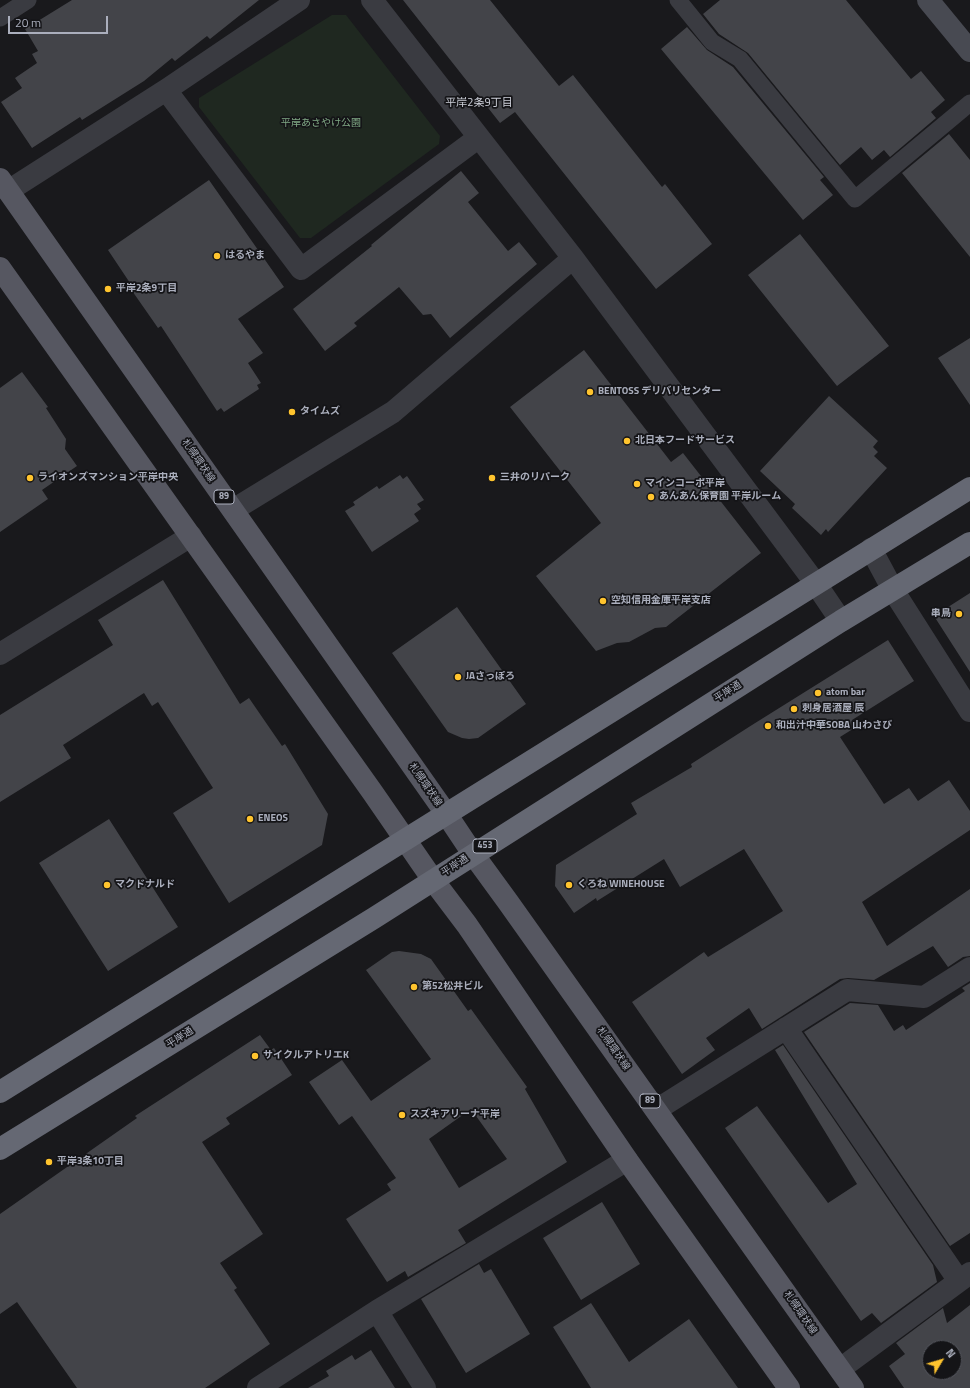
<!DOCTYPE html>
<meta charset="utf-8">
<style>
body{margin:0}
#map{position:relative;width:970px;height:1388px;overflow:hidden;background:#19191c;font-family:"Titillium Web",sans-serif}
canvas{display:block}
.north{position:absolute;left:922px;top:1340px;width:40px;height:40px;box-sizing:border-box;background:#141417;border:1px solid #505259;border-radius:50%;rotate:52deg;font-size:11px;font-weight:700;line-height:16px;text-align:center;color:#abafbd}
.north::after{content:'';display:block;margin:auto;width:14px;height:18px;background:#ffc42e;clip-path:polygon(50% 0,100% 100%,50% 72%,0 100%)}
.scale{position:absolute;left:8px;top:16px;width:100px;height:18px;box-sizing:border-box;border:2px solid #abafbd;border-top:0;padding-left:5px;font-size:12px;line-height:14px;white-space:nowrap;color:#abafbd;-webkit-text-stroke:3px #141417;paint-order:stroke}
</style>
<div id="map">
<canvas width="970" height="1388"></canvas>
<div class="north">N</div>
<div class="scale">20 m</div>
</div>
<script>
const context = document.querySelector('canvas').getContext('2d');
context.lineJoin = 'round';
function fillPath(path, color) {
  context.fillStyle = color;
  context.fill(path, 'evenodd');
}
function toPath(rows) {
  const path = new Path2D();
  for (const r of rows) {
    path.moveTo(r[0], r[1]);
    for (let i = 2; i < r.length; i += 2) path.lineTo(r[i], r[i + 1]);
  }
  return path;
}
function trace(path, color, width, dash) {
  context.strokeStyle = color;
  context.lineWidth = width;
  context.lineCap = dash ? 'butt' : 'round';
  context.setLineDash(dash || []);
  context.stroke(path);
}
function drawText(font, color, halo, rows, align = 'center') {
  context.font = font + ' "Titillium Web","Noto Sans JP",sans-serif';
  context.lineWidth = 3.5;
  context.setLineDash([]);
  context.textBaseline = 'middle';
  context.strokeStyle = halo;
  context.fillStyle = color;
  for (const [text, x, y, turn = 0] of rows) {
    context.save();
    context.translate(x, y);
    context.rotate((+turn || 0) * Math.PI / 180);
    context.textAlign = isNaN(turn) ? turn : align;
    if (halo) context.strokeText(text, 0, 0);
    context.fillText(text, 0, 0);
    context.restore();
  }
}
const green = toPath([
 [332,15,346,15,440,136,439,144,311,238,300,238,199,107,199,98]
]);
const building = toPath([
 [72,0,259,0,210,39,207,36,175,61,172,58,144,81,82,120,80,117,32,148,1,102,22,88,15,78,37,63,32,54,38,51,25,29],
 [403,0,490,0,559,86,573,75,662,187,665,184,712,244,656,289,515,112,500,123],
 [720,0,846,0,911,79,921,71,945,100,931,112,936,118,890,157,884,150,872,160,861,147,840,165,748,53,719,34,703,14],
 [687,27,707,50,733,67,824,177,820,180,833,195,803,220,661,49],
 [949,134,970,160,970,257,902,173],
 [461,171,479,193,468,202,508,251,519,242,537,264,450,338,431,314,423,315,399,287,354,323,357,326,325,351,293,309,372,246,371,245],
 [209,180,284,287,238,319,263,353,248,363,261,383,257,385,259,389,224,412,221,408,217,411,161,326,158,328,128,285,130,283,108,250],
 [800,234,889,346,837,386,748,275],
 [970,338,970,405,938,358],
 [584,350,671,462,683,453,761,553,666,627,655,628,629,642,617,643,596,651,536,576,601,523,510,407],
 [22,372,48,407,46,408,66,439,65,449,77,466,42,490,48,499,0,532,0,388],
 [829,396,878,441,873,447,878,452,874,456,887,468,828,532,826,529,821,535,792,508,795,504,760,471],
 [400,475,403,479,407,476,424,500,417,504,421,509,414,514,419,521,372,552,345,511,355,505,353,502,377,486,379,489],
 [163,580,240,704,249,698,282,746,285,744,328,814,322,845,229,903,173,813,213,788,158,702,152,706,144,693,63,745,71,758,0,802,0,715,113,645,98,620],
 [970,593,970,672,934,616],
 [457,607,526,704,478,738,469,739,462,738,448,732,392,653],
 [888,640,914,681,852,720,856,727,840,737,884,804,909,788,918,801,949,780,970,811,970,830,862,902,887,946,970,889,970,956,963,957,948,967,933,946,874,980,848,978,840,979,762,1029,749,1008,706,1038,715,1050,682,1074,632,1002,704,952,708,957,783,911,744,849,680,887,664,859,597,901,596,898,574,913,555,886,556,865,637,814,631,803,692,767,691,764,752,725],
 [109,819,178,927,108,971,39,863],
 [399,951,421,954,431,959,468,1011,471,1009,527,1087,525,1089,567,1162,458,1230,466,1243,408,1277,405,1271,387,1282,346,1219,391,1190,387,1184,396,1178,352,1116,339,1125,309,1082,342,1060,371,1101,431,1059,366,970,392,952],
 [471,1109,507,1159,459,1188,429,1139],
 [970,983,970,1233,950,1246,804,1032,850,1003,878,1005,894,1031,903,1025,906,1030,965,991,962,988],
 [260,1035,271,1050,274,1048,292,1075,226,1118,230,1124,202,1142,263,1234,220,1263,237,1288,234,1290,270,1344,205,1388,77,1388,17,1302,0,1314,0,1214,137,1118,135,1116],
 [783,1045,933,1265,937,1282,881,1323,872,1313,861,1321,725,1128,757,1106,828,1203,857,1184,775,1050],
 [602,1202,640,1264,581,1300,543,1238],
 [479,1264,484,1273,491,1269,530,1334,466,1373,421,1299],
 [591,1303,629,1362,689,1319,738,1388,591,1388,553,1327],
 [970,1305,970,1388,904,1388,889,1366,905,1354,896,1343,943,1308,947,1323],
 [930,1348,954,1348,954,1372,930,1372],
 [371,1350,395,1388,308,1388,329,1376,326,1371,352,1355,355,1360]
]);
const lane = toPath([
 [678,0,712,42,740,59,855,199,970,103],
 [0,18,28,0]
]);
const street = toPath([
 [372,0,573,258,816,584,841,621],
 [166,90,301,269,478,138],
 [8,191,166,90,299,0],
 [233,510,393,412,573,258],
 [871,549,893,590,970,711],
 [0,654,191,536],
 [786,1028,959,1281],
 [656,1110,847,990,924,997,970,968],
 [377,1311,425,1388],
 [840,1369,970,1273],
 [258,1388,377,1311,627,1160]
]);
const secondary = toPath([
 [928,0,970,51]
]);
const primary = toPath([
 [0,179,447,815,473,854,508,902,853,1388],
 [0,268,373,793,433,880,467,925,627,1160,789,1388]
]);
const highway = toPath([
 [0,1092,970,488],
 [0,1149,374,918,841,621,970,543]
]);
const markers = [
 [217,256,4,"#ffc42e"],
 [108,289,4,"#ffc42e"],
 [590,392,4,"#ffc42e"],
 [292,412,4,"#ffc42e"],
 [627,441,4,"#ffc42e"],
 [30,478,4,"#ffc42e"],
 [492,478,4,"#ffc42e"],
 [637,484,4,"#ffc42e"],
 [651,497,4,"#ffc42e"],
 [603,601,4,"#ffc42e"],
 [959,614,4,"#ffc42e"],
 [458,677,4,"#ffc42e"],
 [818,693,4,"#ffc42e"],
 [794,709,4,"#ffc42e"],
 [768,726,4,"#ffc42e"],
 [250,819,4,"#ffc42e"],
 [107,885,4,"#ffc42e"],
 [569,885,4,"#ffc42e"],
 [414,987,4,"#ffc42e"],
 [255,1056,4,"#ffc42e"],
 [402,1115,4,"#ffc42e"],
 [49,1162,4,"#ffc42e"]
];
const shields = [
 [224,497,20],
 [485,846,24],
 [650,1101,20]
];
const shieldNames = [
 ["89",224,497],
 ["453",485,846],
 ["89",650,1101]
];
const parkNames = [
 ["平岸あさやけ公園",321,124]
];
const poiNames = [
 ["はるやま",225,256],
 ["平岸2条9丁目",116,289],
 ["BENTOSS デリバリセンター",598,392],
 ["タイムズ",300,412],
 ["北日本フードサービス",635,441],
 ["ライオンズマンション平岸中央",38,478],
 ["三井のリパーク",500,478],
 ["マインコーポ平岸",645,484],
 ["あんあん保育園 平岸ルーム",659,497],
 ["空知信用金庫平岸支店",611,601],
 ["串鳥",951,614,"right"],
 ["JAさっぽろ",466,677],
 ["atom bar",826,693],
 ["刺身居酒屋 辰",802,709],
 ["和出汁中華SOBA 山わさび",776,726],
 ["ENEOS",258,819],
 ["マクドナルド",115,885],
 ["くろね WINEHOUSE",577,885],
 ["第52松井ビル",422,987],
 ["サイクルアトリエK",263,1056],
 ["スズキアリーナ平岸",410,1115],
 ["平岸3条10丁目",57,1162]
];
const streetNames = [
 ["札幌環状線",198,461,55],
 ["平岸通",728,692,-32],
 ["札幌環状線",425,785,55],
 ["平岸通",455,866,-33],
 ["平岸通",180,1038,-32],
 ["札幌環状線",613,1049,55],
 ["札幌環状線",800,1313,55]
];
const neighbourhoodNames = [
 ["平岸2条9丁目",479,103]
];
fillPath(green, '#1f2820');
fillPath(building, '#434449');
trace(lane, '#3a3b41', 17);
trace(street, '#3a3b41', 22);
trace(secondary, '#484a52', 22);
trace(primary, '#565761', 22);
trace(highway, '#656873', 22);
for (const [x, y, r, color] of markers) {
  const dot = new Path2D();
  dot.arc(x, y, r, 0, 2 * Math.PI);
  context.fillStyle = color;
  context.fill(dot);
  trace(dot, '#141417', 1.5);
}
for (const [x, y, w] of shields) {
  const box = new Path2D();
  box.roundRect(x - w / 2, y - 7, w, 14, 3);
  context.fillStyle = '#141417';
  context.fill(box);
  trace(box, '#abafbd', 1);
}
drawText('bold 9px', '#abafbd', null, shieldNames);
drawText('10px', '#80a985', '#141417', parkNames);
drawText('bold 10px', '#abafbd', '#141417', poiNames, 'left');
drawText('10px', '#abafbd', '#141417', streetNames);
drawText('11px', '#cccfd8', '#141417', neighbourhoodNames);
</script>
